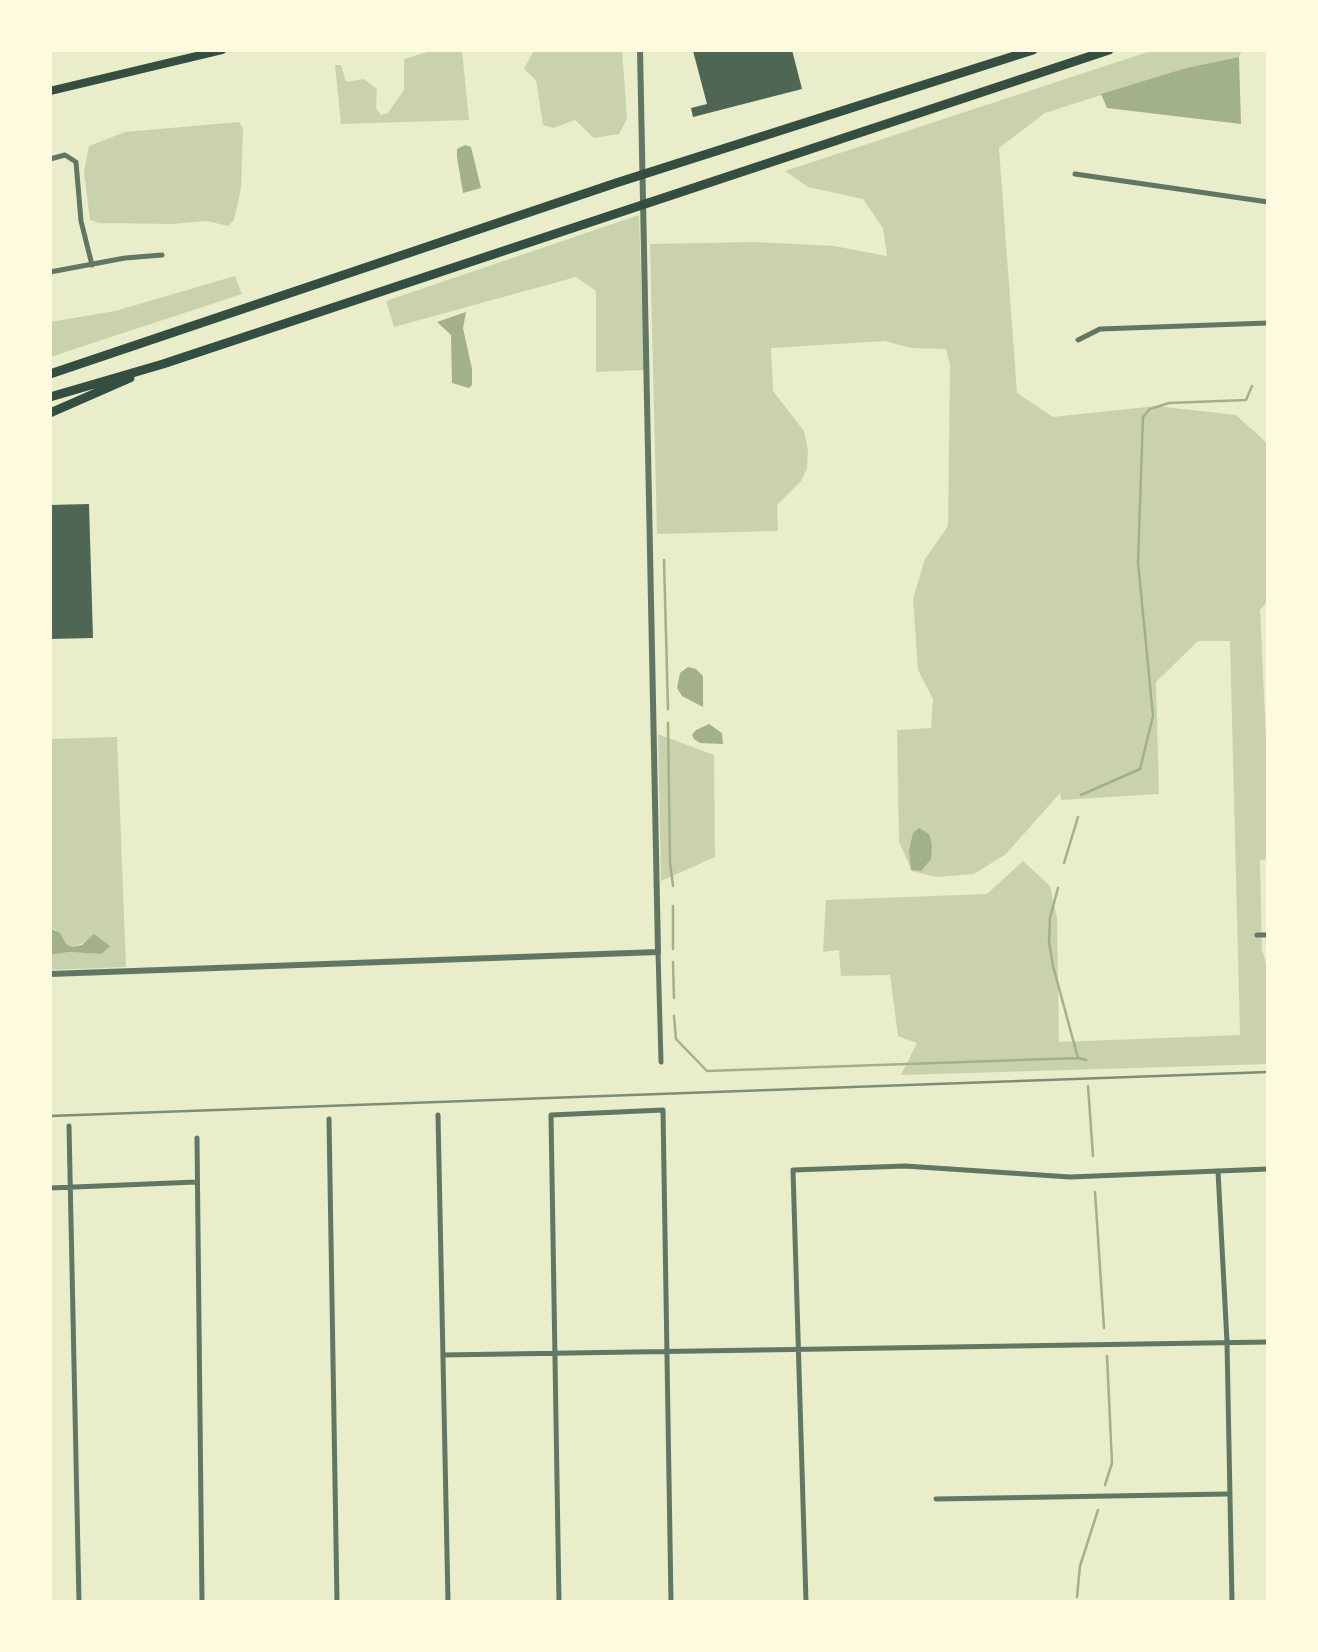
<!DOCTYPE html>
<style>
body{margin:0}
#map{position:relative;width:1318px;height:1652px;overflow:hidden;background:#e9edc9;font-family:"DM Sans",sans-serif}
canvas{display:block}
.frame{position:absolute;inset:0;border:52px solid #fefae0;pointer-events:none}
</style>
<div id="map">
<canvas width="1318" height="1652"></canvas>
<div class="frame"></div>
</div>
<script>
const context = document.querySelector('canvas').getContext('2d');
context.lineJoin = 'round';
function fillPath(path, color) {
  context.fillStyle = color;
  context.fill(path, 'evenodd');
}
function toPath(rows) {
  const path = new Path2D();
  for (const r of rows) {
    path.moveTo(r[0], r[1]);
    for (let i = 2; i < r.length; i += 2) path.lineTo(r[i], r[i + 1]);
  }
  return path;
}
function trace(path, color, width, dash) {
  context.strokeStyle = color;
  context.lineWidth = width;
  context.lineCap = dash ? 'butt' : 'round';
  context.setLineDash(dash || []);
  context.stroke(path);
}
const green = toPath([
 [434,50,462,50,469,120,341,124,335,65,341,65,346,82,364,79,377,89,376,108,381,115,388,113,404,90,404,59],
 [534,50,622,50,627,119,619,134,594,138,575,120,554,128,543,125,536,80,524,69],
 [1154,50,1242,50,1239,57,1186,68,1045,113,999,148,1017,393,1053,417,1156,406,1236,415,1268,444,1268,601,1260,610,1268,781,1268,859,1260,860,1262,950,1268,970,1268,1064,901,1075,917,1043,898,1036,890,975,841,976,839,950,823,952,826,900,987,894,1023,861,1050,886,1057,918,1059,1042,1240,1035,1230,641,1198,641,1156,682,1159,794,1061,800,1060,793,1006,854,974,874,937,877,912,871,899,842,897,730,931,728,933,699,918,670,913,599,925,559,948,526,950,365,946,349,911,348,885,341,771,348,773,391,804,431,808,450,807,468,801,481,777,505,778,531,657,534,650,244,754,242,834,246,887,256,883,228,863,199,808,187,785,171],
 [239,122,243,128,241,188,234,220,228,226,207,221,173,224,100,223,90,220,84,172,89,146,125,132],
 [639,215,644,370,596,372,596,291,576,277,394,327,386,301],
 [235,276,242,294,50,357,50,322,115,311],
 [658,734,714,755,715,857,661,881],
 [117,737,126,967,50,970,50,955,69,952,101,954,83,943,72,947,66,945,55,929,50,928,50,739]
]);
const water = toPath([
 [1239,57,1241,124,1107,108,1101,94,1186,68],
 [465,145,471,147,481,188,463,193,457,157,457,149],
 [466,312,463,328,472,369,472,385,469,388,452,383,451,335,437,322],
 [688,667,696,669,703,676,703,707,682,696,677,688,680,673],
 [709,724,722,733,723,744,700,743,694,739,692,735,696,730],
 [919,828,929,834,932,845,931,859,921,871,911,870,909,850,913,833],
 [50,928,60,933,66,944,72,947,82,945,94,934,110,946,101,954,69,952,50,955]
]);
const stream = toPath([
 [664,560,668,709],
 [668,723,670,862,673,886],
 [1081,795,1140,769,1153,716,1138,562,1143,417,1150,409,1169,403,1246,400,1252,386],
 [1064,863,1078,817],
 [1058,888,1050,918,1049,942,1053,966,1078,1058,1086,1060],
 [673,949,673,906],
 [673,962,674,998],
 [674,1016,676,1039,707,1071,1078,1058],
 [1088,1086,1093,1156],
 [1095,1192,1104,1328],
 [1105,1485,1112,1463,1107,1356],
 [1077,1597,1080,1566,1098,1510]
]);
const building = toPath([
 [792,50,802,89,693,117,691,108,707,104,693,51],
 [89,504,93,638,50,639,50,505]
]);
const minor = toPath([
 [50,159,65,155,76,162,81,221,92,265],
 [1075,174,1268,202],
 [50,272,125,258,162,255],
 [1078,340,1100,329,1268,323],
 [1257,935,1268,935],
 [658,952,661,1062],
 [438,1115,448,1602],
 [329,1119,337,1602],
 [69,1126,79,1602],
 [197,1138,202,1602],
 [1218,1171,1227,1342,1232,1602],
 [50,1188,196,1182],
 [443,1355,1268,1342],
 [936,1499,1227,1494],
 [559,1602,551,1115,663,1110,671,1602],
 [806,1602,793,1170,905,1166,1070,1177,1268,1169]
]);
const tertiary = toPath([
 [50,974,658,952,640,50]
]);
const primary = toPath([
 [50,91,222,50]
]);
const motorway = toPath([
 [50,374,616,183,1033,50],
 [50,397,163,364,1109,50],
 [50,413,130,378]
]);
const rail = toPath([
 [50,1116,1268,1072]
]);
fillPath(green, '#cad2ad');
fillPath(water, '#a3b18a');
trace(stream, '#a3b18a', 2.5);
fillPath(building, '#4f6655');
trace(minor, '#617663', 5);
trace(tertiary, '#617663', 6);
trace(primary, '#344e41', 8);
trace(motorway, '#344e41', 9);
trace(rail, '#7c8e77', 2.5);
</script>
